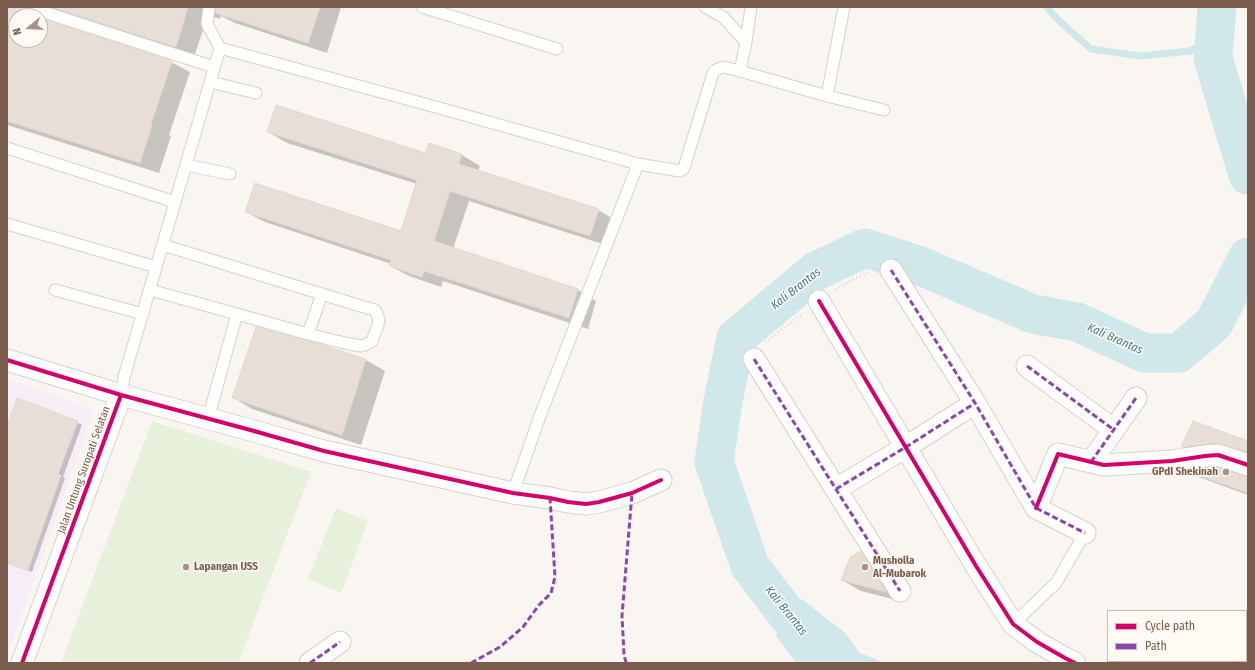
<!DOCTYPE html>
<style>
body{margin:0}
#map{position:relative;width:1255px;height:670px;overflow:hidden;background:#f9f5f0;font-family:"Fira Sans Condensed",sans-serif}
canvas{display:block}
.frame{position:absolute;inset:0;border:8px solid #7a5c4d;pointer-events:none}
.legend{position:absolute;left:1107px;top:610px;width:140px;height:52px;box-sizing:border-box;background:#fffaf3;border:1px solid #cabbb1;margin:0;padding:5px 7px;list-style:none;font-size:12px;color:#7a5c4d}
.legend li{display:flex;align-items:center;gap:8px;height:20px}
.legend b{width:20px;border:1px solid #cabbb1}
.north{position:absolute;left:8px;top:8px;width:40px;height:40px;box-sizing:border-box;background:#fffaf3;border:1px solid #cabbb1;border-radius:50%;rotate:252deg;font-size:11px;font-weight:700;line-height:16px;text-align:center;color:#7a5c4d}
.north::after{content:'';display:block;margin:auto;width:14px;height:18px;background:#a69286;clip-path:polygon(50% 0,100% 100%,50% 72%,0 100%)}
</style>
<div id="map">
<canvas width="1255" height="670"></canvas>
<div class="frame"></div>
<ul class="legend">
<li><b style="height:5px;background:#d6006c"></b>Cycle path</li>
<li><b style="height:5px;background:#8e44ad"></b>Path</li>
</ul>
<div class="north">N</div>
</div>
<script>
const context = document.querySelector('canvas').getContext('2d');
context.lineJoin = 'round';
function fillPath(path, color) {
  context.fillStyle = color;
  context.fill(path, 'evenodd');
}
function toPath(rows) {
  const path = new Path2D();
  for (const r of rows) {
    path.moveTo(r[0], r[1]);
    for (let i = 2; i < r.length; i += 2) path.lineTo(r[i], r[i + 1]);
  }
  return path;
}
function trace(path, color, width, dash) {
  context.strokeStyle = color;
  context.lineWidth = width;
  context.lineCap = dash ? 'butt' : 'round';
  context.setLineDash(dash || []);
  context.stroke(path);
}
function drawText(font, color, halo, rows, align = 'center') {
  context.font = font + ' "Fira Sans Condensed",sans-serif';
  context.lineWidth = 3;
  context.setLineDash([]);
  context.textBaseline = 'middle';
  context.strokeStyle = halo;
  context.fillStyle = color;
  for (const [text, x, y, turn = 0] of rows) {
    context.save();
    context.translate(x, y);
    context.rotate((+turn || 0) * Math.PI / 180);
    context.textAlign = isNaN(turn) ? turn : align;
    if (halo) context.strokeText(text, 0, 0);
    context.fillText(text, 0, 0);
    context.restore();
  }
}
const education = toPath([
 [7,378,94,411,7,656]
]);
const green = toPath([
 [152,421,311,472,238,663,61,663],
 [336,508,368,521,341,593,308,579]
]);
const water = toPath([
 [802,599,845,633,860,653,885,663,796,663,776,636]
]);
const shadow = toPath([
 [7,7,341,7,327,53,235,23,221,16,220,19,208,15,194,57,40,16,16,16,16,40,40,40,40,19,171,62,190,72,169,135,171,136,159,173,7,125],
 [268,132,426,154,462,155,480,166,478,171,598,210,617,221,609,246,469,201,453,249,578,290,596,301,588,329,443,281,441,287,409,276,390,266,391,264,265,222,246,212,401,232,417,184,287,143],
 [320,345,366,360,385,371,361,445,252,409,234,398],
 [77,422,82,425,63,477,65,478,32,572,7,563,7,428],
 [1194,422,1248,443,1248,454,1232,449,1214,449,1192,452,1183,447],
 [1189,472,1248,478,1248,495,1196,476],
 [861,552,879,563,904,602,861,591,842,580]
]);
const stream = toPath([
 [1047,7,1056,18,1091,49,1141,56,1190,51,1214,40]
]);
const river = toPath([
 [1217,7,1213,58,1248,175],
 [828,663,795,625,750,566,714,462,723,401,736,338,816,271,865,248,918,265,1033,314,1077,322,1145,353,1179,353,1214,323,1248,257]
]);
const building = toPath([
 [7,7,21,7,23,12,33,16,16,16,16,40,40,40,40,18,172,61,151,124,152,125,140,163,7,121,7,7],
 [51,7,188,7,176,47,51,7],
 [216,7,320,7,308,43,215,13,216,7],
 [276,105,425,153,429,143,462,154,459,164,599,209,590,236,450,191,434,241,578,289,569,318,424,271,422,277,389,266,391,260,245,212,255,183,401,231,417,180,267,132,276,105],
 [256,327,320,344,366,359,342,435,232,398,256,327],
 [17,398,78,421,58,474,61,475,28,570,7,563,7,426,17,398],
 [1193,421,1248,441,1248,452,1217,443,1181,447,1193,421],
 [1216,467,1248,477,1248,493,1186,471,1216,467],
 [861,551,886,592,841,580,850,557,861,551]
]);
const path = toPath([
 [836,290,854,278,870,272],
 [765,342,802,314]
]);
const lane = toPath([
 [28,7,214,67],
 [422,7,557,49],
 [705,7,723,17,746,42,740,71,827,96,884,110],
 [746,42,751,7],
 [220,48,443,109,638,164,680,171,684,168,713,73,716,70,723,67,740,71],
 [210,82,256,93],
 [827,96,844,7],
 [7,148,175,202],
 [186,165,230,174],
 [7,224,156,267],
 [163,245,364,307,375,310,377,314,379,320,378,325,372,341,365,345,361,346,345,343,308,334,237,314,208,419],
 [55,290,143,314],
 [150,290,237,314],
 [308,334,322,294],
 [121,395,124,377,220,48,207,24,209,7],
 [513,493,540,416,638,164],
 [1013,624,1056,583,1085,533]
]);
const street = toPath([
 [891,270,975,403,1036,508,1085,533],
 [819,301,976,566,1013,624,1037,642,1065,658,1075,663],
 [754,359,900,591],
 [7,360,121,395,254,431,324,451,513,493,550,498,568,502,586,504,599,502,632,493,661,480],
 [1027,366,1114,430],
 [1091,462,1136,398],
 [836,489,906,447,975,403],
 [1036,508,1058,454,1104,465,1172,461,1205,456,1218,455,1248,465],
 [22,663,121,395],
 [310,663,340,642]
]);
const secondary = toPath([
 [1246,658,1248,653]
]);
const quiet = toPath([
 [891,270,975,403,1036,508,1085,533],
 [754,359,900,591],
 [1027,366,1114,430],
 [1091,462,1136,398],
 [836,489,906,447,975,403],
 [310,663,340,642],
 [471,663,500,647,523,627,539,605,551,593,555,577,550,498],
 [626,663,624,654,622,616,632,493]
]);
const cycleway = toPath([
 [819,301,976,566,1013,624,1037,642,1065,658,1075,663],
 [7,360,121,395,254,431,324,451,513,493,550,498,568,502,586,504,599,502,632,493,661,480],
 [1036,508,1058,454,1104,465,1172,461,1205,456,1218,455,1248,465],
 [22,663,121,395]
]);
const markers = [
 [1226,472,4,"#a69286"],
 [186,567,4,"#a69286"],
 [865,567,4,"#a69286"]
];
const streetNames = [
 ["Jalan Untung Suropati Selatan",84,470,-70]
];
const poiNames = [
 ["GPdI Shekinah",1218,472,"right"],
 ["Musholla",873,561],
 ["Al-Mubarok",873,574],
 ["Lapangan USS",194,567]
];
const waterNames = [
 ["Kali Brantas",796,289,-38],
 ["Kali Brantas",1115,339,24],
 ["Kali Brantas",786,611,51]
];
fillPath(education, '#f6eef6');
fillPath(green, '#e7f0db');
fillPath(water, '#d0e8ea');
fillPath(shadow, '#0003');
trace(stream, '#d0e8ea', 7);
trace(river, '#d0e8ea', 39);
fillPath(building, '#e6ded7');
trace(building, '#e2d8d2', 1);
trace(lane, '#d7d1cb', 13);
trace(street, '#d7d1cb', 23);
trace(secondary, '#d9d2cb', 24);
trace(path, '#dcd5d0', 2.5, [1, 3]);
trace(lane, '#fefefd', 11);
trace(street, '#fefefd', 21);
trace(secondary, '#fefefd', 22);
trace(quiet, '#8e44ad', 3, [6, 3]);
trace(cycleway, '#d6006c', 4);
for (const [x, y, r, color] of markers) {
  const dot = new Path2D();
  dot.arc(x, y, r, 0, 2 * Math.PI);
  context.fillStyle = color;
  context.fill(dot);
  trace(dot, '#fffaf3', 1.5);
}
drawText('11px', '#7a5c4d', '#fffaf3', streetNames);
drawText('bold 11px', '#7a5c4d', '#fffaf3', poiNames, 'left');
drawText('italic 12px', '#437c86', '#fffaf3', waterNames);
</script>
